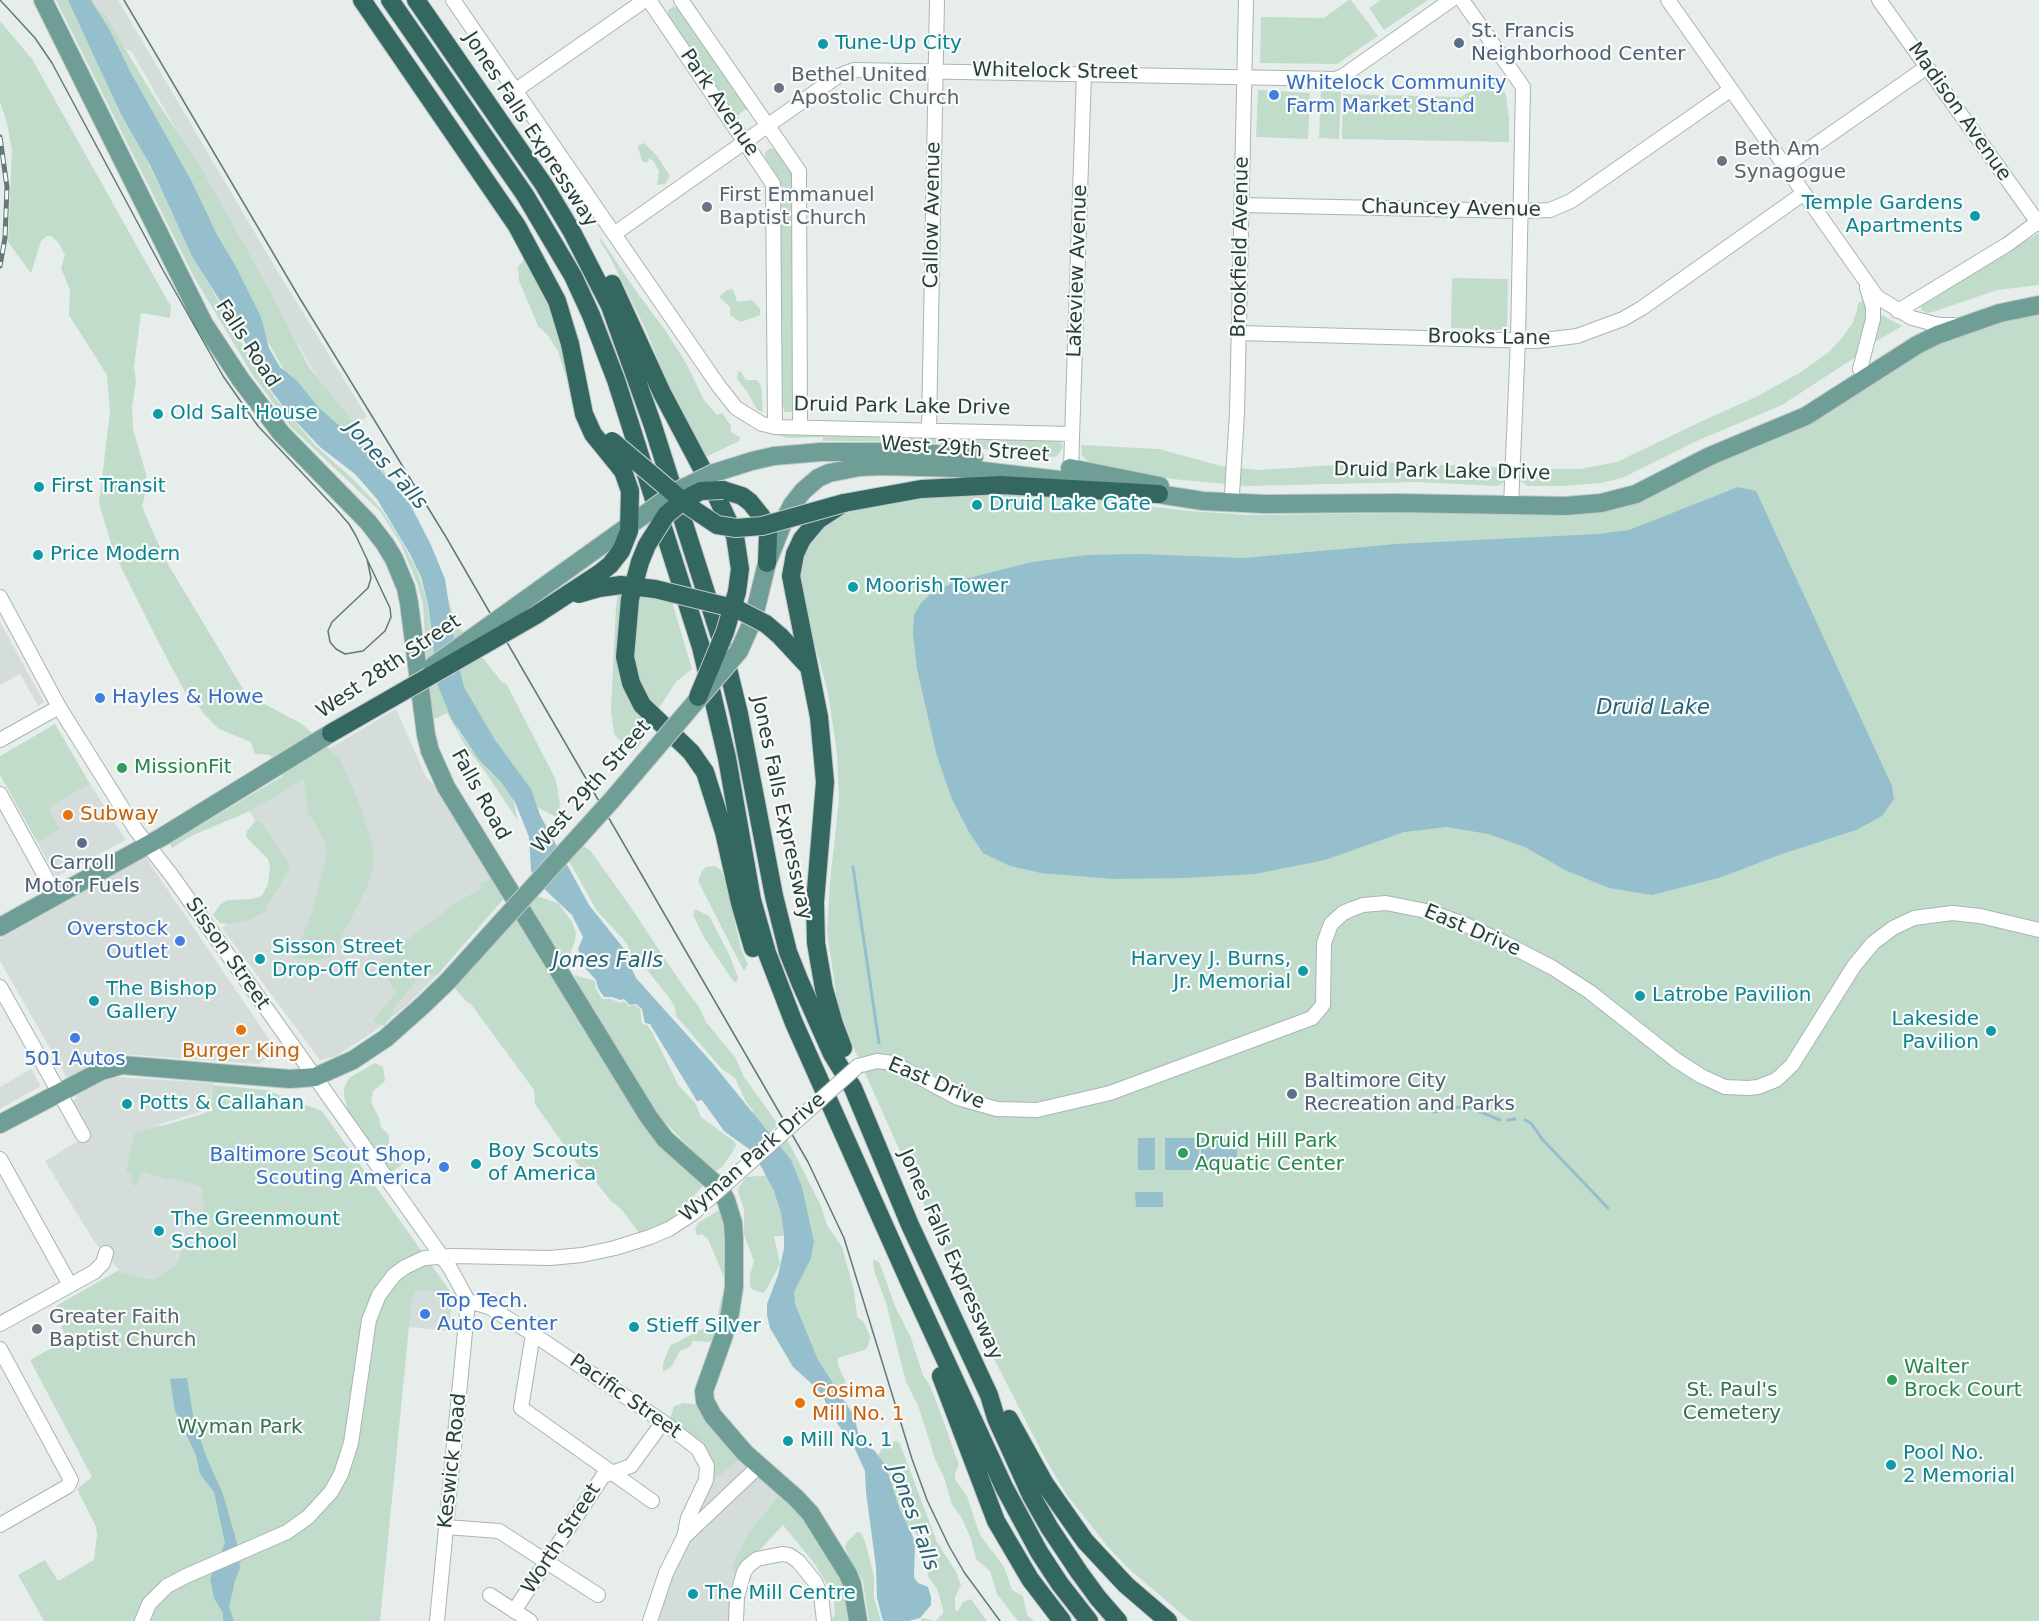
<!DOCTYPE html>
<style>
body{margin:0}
canvas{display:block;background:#e6edeb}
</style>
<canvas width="2039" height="1621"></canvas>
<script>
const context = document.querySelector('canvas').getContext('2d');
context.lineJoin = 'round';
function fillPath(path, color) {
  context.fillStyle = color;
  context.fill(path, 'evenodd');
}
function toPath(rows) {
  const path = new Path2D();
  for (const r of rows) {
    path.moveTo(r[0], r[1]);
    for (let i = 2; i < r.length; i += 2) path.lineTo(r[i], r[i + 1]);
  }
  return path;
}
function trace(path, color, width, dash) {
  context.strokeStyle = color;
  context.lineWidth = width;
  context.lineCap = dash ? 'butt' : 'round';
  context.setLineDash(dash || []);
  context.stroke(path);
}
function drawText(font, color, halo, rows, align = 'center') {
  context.font = font + ' "DejaVu Sans",sans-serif';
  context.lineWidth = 4.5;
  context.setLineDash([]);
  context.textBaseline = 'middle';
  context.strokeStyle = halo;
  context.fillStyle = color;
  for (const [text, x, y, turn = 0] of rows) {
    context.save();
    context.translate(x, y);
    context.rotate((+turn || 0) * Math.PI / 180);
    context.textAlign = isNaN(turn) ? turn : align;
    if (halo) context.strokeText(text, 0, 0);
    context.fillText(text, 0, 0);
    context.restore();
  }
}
const built = toPath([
 [91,0,118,0,275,267,367,417,361,421,356,424,343,414,311,367,132,52,123,47,109,29],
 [0,622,44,702,38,706,20,674,0,685],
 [396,709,425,775,442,795,506,896,437,975,406,1006,373,1032,336,1056,320,1060,222,928,254,907,281,866,243,800],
 [90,784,126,840,56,877,38,843,60,829,50,810,50,807],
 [146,858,273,1045,271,1055,258,1064,124,1054,106,1055,116,1077,213,1083,209,1109,157,1125,231,1139,185,1274,176,1283,122,1273,95,1243,45,1161,90,1134,71,1102,77,1098,63,1071,0,961,0,939,141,859],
 [31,1069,41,1086,0,1109,0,1087],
 [416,1290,452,1294,450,1331,409,1327,411,1306],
 [720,1432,799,1508,746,1564,734,1594,727,1621,656,1621,675,1566,686,1543,702,1503]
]);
const green = toPath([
 [56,0,70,0,189,248,256,369,275,398,315,445,356,482,382,510,401,540,417,570,427,601,431,634,462,723,457,728,458,731,486,767,490,772,495,773,512,794,518,821,484,770,466,747,447,713,433,720,429,702,423,604,417,583,401,544,380,511,290,426,252,374,194,277],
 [1349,0,1351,0,1378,36,1337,64,1260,63,1261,17,1324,18],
 [1381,0,1428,0,1384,30,1369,8],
 [673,6,678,9,749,110,744,110,737,117,668,15,668,10],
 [99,11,105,15,156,100,201,168,266,284,309,367,356,426,393,485,447,594,455,622,501,681,507,685,556,780,560,805,559,813,556,817,537,807,473,736,437,574,295,388,274,353,95,15],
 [0,21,32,59,171,307,170,318,141,313,134,367,136,382,132,407,133,429,146,474,147,488,142,506,155,537,169,566,246,694,302,724,339,758,357,797,373,846,374,864,367,887,331,957,317,960,294,958,311,915,327,855,325,841,308,812,304,779,250,811,191,836,172,848,170,843,283,776,270,755,255,754,251,742,219,729,203,713,191,694,185,692,162,649,114,553,99,503,110,412,107,375,69,315,70,290,61,268,65,255,58,242,51,236,47,236,41,241,31,273,8,242,12,150,7,123,0,102],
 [1495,75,1506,95,1509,120,1509,142,1342,139,1343,94,1461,97],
 [1258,90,1310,93,1308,139,1256,137],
 [1321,91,1341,92,1339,139,1319,138],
 [644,143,657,156,670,176,665,184,657,185,659,171,654,162,649,158,647,163,642,161,638,148,639,145],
 [771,148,776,151,792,174,794,407,792,408,792,412,784,412,784,407,782,407,780,181,765,157,765,152],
 [2039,233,2039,285,1997,290,1933,312,1927,313,1921,310,1922,304],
 [599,236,636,291,665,330,686,363,704,400,717,415,722,413,731,426,731,432,740,437,739,441,704,458,668,385,646,330,610,257,601,243],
 [523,252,543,291,557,328,573,400,558,351,547,334,538,326,519,281,518,266,523,262],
 [1452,278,1508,279,1507,330,1451,328],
 [733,289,737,302,752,300,760,309,760,315,741,322,730,315,730,307,720,298,720,296,727,290],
 [1868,299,1870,313,1857,356,1782,405,1699,440,1622,478,1601,483,1564,486,1528,486,1520,481,1519,469,1580,469,1617,462,1700,422,1758,396,1801,372,1829,352,1841,339,1852,324,1857,311,1858,303],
 [2039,313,2039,1621,1190,1621,1129,1569,1109,1548,1067,1495,1046,1460,991,1353,855,1051,844,1022,837,1000,827,932,830,882,839,800,837,753,828,693,799,584,799,574,805,550,816,533,835,517,868,507,903,500,976,492,1072,497,1189,511,1248,515,1592,511,1931,346,1998,322],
 [1880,314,1902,326,1875,342,1878,316],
 [738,371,741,372,746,380,757,380,761,386,763,412,757,410,748,393,737,379],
 [777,435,1059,440,1063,447,1058,455,1054,457,922,442,823,441,823,437,787,438],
 [1081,445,1159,449,1221,466,1258,470,1382,462,1508,468,1505,482,1498,486,1417,482,1248,486,1172,479,1090,463,1082,456],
 [620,582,626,582,621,648,651,728,635,751,617,738,614,733,611,710,616,606],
 [639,594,672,602,692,669,676,682,661,705,654,712,632,668],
 [55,724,90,784,50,807,50,810,60,829,38,843,0,775,0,756],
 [255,821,261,822,288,863,290,868,266,907,267,911,248,920,230,924,220,923,213,915,220,905,227,900,252,899,262,896,268,884,270,867,268,859,246,837,247,831],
 [583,846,590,850,632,909,681,983,699,1007,706,1022,735,1057,744,1077,778,1124,767,1136,752,1116,753,1111,746,1102,735,1078,722,1069,676,1016,675,1007,670,999,647,970,633,965,628,946,623,939,597,911,569,861,578,849],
 [715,866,721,870,726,883,741,949,748,965,744,971,698,881,702,871,706,867],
 [494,877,506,896,437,975,427,973,417,980,394,1008,390,1018,384,1026,373,1021,397,992,387,978,382,959,456,903,482,888,480,884],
 [534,895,558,903,572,922,576,933,575,941,568,959,562,961,523,902],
 [695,909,709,916,729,954,738,978,736,983,733,981,705,939,693,915],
 [515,911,705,1184,669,1221,640,1234,622,1210,611,1201,591,1176,581,1169,535,1104,534,1090,471,1004,467,1002,453,986],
 [574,975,595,981,596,989,602,999,611,999,620,1003,624,1001,629,1006,635,1005,640,1009,642,1024,647,1025,652,1032,679,1086,696,1104,701,1117,735,1142,736,1146,723,1166,716,1171,712,1170,650,1107,604,1028,603,1023,583,992],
 [375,1063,383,1067,385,1081,373,1091,371,1102,380,1120,380,1126,389,1135,389,1144,401,1155,403,1161,400,1166,393,1171,390,1171,348,1111,344,1096,344,1088,349,1078],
 [213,1085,266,1090,322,1111,452,1294,416,1290,411,1306,380,1621,44,1621,18,1575,45,1560,58,1581,94,1560,97,1535,96,1527,77,1489,92,1477,30,1360,68,1339,61,1327,66,1323,56,1306,119,1270,122,1273,153,1279,162,1276,177,1263,183,1249,191,1244,193,1247,205,1201,201,1197,203,1187,172,1178,169,1180,142,1171,136,1187,132,1183,131,1174,126,1172,134,1134,203,1114,210,1109],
 [786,1137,821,1206,827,1225,842,1247,854,1290,857,1317,864,1322,870,1337,868,1347,864,1350,838,1358,838,1365,845,1380,846,1390,839,1390,827,1385,797,1321,774,1148],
 [772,1175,778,1194,777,1201,781,1212,785,1234,782,1236,774,1236,780,1264,766,1290,763,1293,753,1290,750,1286,750,1275,754,1261,744,1235,744,1210,738,1191,739,1187,746,1177],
 [719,1210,724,1222,727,1257,726,1282,708,1239,702,1234,697,1236,695,1229,698,1223],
 [873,1259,879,1262,882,1269,894,1304,911,1338,923,1375,930,1386,941,1414,959,1465,955,1474,955,1479,967,1496,980,1535,1004,1567,1012,1590,1023,1596,1027,1615,1034,1621,1018,1621,997,1594,990,1571,976,1559,970,1536,961,1517,952,1505,944,1477,935,1459,918,1405,906,1382,886,1303,874,1270],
 [722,1295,726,1297,714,1337,710,1342,692,1341,691,1346,680,1351,671,1367,663,1372,663,1363,670,1346,711,1324,718,1314],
 [684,1403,699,1405,740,1459,716,1478,711,1483,708,1476,670,1420,674,1406],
 [894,1441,897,1441,900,1444,937,1542,956,1572,961,1585,955,1597,955,1610,958,1611,963,1602,971,1599,987,1621,920,1621,923,1618,935,1621,938,1619,943,1613,943,1608,937,1589,928,1576,925,1555,918,1536,902,1520,882,1475,878,1455,882,1449,891,1445],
 [781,1493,804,1514,838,1570,848,1598,852,1621,831,1621,835,1613,833,1595,815,1564,783,1525,738,1573,731,1568,748,1534],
 [857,1532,861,1533,866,1544,874,1577,874,1598,881,1621,869,1621,863,1581,851,1561,845,1547,847,1542]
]);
const water = toPath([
 [68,0,91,0,109,29,132,75,192,182,217,235,235,265,261,317,269,348,280,367,297,381,319,408,365,448,382,473,393,483,411,506,431,545,445,579,457,659,464,687,495,740,531,789,540,815,589,905,629,955,630,965,636,978,714,1065,791,1160,802,1187,814,1242,811,1258,794,1292,795,1304,818,1360,854,1416,859,1436,865,1446,874,1450,885,1465,900,1510,915,1541,914,1577,918,1583,928,1587,931,1597,931,1605,920,1618,909,1621,883,1621,877,1598,876,1567,866,1492,865,1471,855,1449,830,1413,823,1396,812,1384,793,1367,770,1328,767,1315,767,1304,778,1275,784,1249,784,1234,781,1213,774,1191,762,1168,749,1149,724,1131,702,1100,697,1101,650,1024,645,1023,642,1009,636,1004,630,1005,624,999,620,1000,612,997,604,997,598,988,596,980,586,969,578,949,583,937,572,915,542,887,531,871,529,837,515,802,501,782,480,761,452,720,438,686,428,604,421,577,410,554,377,499,355,474,320,447,289,414,267,385,240,333,192,256,150,165,121,114],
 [1738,487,1756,491,1892,786,1894,799,1882,816,1856,830,1779,855,1722,877,1652,895,1609,888,1565,870,1525,847,1488,834,1447,827,1404,832,1325,860,1254,874,1184,878,1113,879,1041,873,1010,866,983,853,969,832,952,799,937,756,917,669,913,634,914,615,921,603,934,591,961,580,1032,562,1087,555,1140,554,1244,558,1396,544,1598,534,1629,530],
 [1138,1138,1155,1138,1155,1170,1138,1170],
 [1165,1138,1199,1138,1199,1164,1201,1163,1201,1138,1237,1138,1237,1170,1165,1170],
 [1135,1192,1163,1192,1163,1207,1136,1207],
 [187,1378,194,1421,206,1456,223,1494,237,1543,240,1568,235,1581,229,1607,234,1621,223,1621,223,1613,214,1598,210,1579,225,1543,214,1492,200,1474,196,1455,175,1411,170,1379]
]);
const stream = toPath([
 [853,867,879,1043],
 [1433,1112,1466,1106,1500,1120],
 [1508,1120,1515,1119],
 [1525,1120,1531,1123,1542,1139,1608,1208]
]);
const minor = toPath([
 [453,0,718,385,736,408,762,424,775,427,1072,434],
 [649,0,773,184,775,427],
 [681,0,799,171,800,427],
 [1462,0,1523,87,1518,340,1511,506],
 [1668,0,1877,297,1912,318,1939,325,1954,325],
 [1879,0,2039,224],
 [516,90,645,0],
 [1785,166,1927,67],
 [1242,205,1521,211,1550,210,1571,201,1730,90],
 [614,234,838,76,854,70,1335,79,1343,76,1451,0],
 [1898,311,2008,244,2039,221],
 [1239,333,1536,341,1577,336,1623,319,1642,308,1804,193],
 [1860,369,1873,319,1873,307,1867,288],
 [929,429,937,0],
 [1071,468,1084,73],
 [1232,494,1237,413,1246,0],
 [0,597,59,707,136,830,172,876,315,1077,450,1268,468,1301,437,1621],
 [0,740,59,707],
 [0,794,56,896],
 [0,987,83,1135],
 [858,1066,877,1061,893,1063,958,1098,997,1109,1037,1110,1110,1093,1312,1018,1323,1005,1324,943,1331,924,1343,913,1352,909,1363,905,1386,903,1431,912,1464,924,1505,943,1553,968,1590,992,1676,1060,1701,1076,1725,1087,1748,1088,1758,1087,1776,1080,1792,1065,1854,966,1873,943,1893,928,1914,918,1952,913,1980,916,2039,930],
 [0,1159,70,1285],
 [468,1301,489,1307,533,1334,663,1422,698,1449,707,1466,706,1480,688,1518,684,1537],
 [0,1324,94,1272,103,1263,106,1253],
 [533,1334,521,1408,652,1501],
 [0,1349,71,1480,68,1486,0,1525],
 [446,1527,499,1531,598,1595],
 [490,1595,530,1621],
 [514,1611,603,1476,631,1466,663,1422],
 [142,1621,149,1604,167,1586,186,1576,287,1532,308,1517,331,1492,341,1474,351,1443,369,1320,379,1295,394,1275,405,1267,424,1258,453,1256,550,1258,582,1255,615,1248,650,1237,669,1229,692,1214,709,1199],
 [650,1621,666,1573,684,1537,759,1466],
 [736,1621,737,1597,744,1572,748,1566,757,1559,782,1554,789,1555,798,1561,815,1582,821,1595,824,1621]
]);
const major = toPath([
 [43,0,204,324,241,380,281,433,368,522,385,544,394,559,406,588,409,603,426,735,430,751,446,787,648,1116,665,1139,719,1187,726,1200,733,1223,734,1238,734,1287,730,1313,723,1338,704,1391,705,1401,713,1416,745,1453,796,1498,810,1513,848,1574,852,1584,858,1621],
 [1070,468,1160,486],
 [714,473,752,461,774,456,821,452,907,452,974,457],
 [1145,492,1203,501,1264,504,1398,503,1565,506,1601,503,1636,494,1710,456,1806,416,1917,345,1937,335,2000,313,2039,305],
 [739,651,753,620,767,563,783,523,792,505,803,491,818,478,829,473,860,467,882,466,957,468,1085,483],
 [0,927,162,837,331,733],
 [0,1124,101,1071,122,1065,290,1079,315,1077,353,1060,386,1038,422,1006]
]);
const highway = toPath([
 [362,0,517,226,557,301,570,344],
 [390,0,525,195,573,276,591,315,616,380,701,647,727,758,752,900,767,953,794,1023,909,1281,1004,1487,1039,1552,1060,1584,1089,1621],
 [416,0,544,185,571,230,610,306,652,423,721,640,739,714,774,896,788,952,800,982,832,1054,853,1088,910,1225,989,1395,996,1418,1031,1495,1049,1527,1079,1572,1098,1598,1118,1621],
 [612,284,662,393,717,497,735,536,740,569,737,592],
 [723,490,742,496,750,502,762,517,768,534,767,563],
 [630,599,625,657,631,683,642,705,691,752,705,772,724,832,740,903,753,948],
 [780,636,807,665],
 [843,1048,834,1024,824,989,816,943,815,902,825,782,819,717,791,576,795,554,802,539,818,520,844,503,921,489,1001,485,1159,494],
 [941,1376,996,1521,1030,1579,1062,1621],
 [1009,1419,1045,1484,1085,1541,1126,1585,1168,1621]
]);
const tram = toPath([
 [0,0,35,38,52,63,163,270,223,376,258,426,336,509,349,524,356,536,390,608,391,617,385,631,363,651,345,654,336,649,330,642,328,631,332,622,368,588,371,578,367,559],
 [124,0,299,297,446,537,808,1162,844,1238,912,1459,927,1500,949,1546,964,1572,1000,1621]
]);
const rail = toPath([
 [0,137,7,187,5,238,0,266]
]);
const minorBridge = toPath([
 [709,1199,858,1066]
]);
const majorBridge = toPath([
 [433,666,662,502,683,488,714,473],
 [422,1006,448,981,611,801,739,651]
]);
const highwayBridge = toPath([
 [612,441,690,507,717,525,736,528,762,526,844,503],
 [578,594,599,588,621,585,655,589,737,609,766,624,780,636],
 [630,599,640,562,647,545,666,515,685,499,701,491,723,490],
 [698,697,725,632,737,592],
 [331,733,536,615,600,573,610,565,621,551,629,531,630,491,623,471,593,434,584,414,570,344]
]);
const markers = [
 [1459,43,6,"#5c6f8a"],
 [823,44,6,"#0f9aa8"],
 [779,88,6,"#6b7280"],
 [1274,95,6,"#3f7fe0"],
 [1722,161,6,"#6b7280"],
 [707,207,6,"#6b7280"],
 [1975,216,6,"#0f9aa8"],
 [158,414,6,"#0f9aa8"],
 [39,487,6,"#0f9aa8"],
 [977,505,6,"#0f9aa8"],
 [38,555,6,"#0f9aa8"],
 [853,587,6,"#0f9aa8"],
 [100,698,6,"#3f7fe0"],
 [122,768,6,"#2e9e5b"],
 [68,815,6,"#e8710a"],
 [82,843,6,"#5c6f8a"],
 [180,941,6,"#3f7fe0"],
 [260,959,6,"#0f9aa8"],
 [1303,971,6,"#0f9aa8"],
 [1640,996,6,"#0f9aa8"],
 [94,1001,6,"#0f9aa8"],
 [241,1030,6,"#e8710a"],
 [1991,1031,6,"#0f9aa8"],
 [75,1038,6,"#3f7fe0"],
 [1292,1094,6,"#5c6f8a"],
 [127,1104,6,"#0f9aa8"],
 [1183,1153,6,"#2e9e5b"],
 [476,1164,6,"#0f9aa8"],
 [444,1167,6,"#3f7fe0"],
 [159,1231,6,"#0f9aa8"],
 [425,1314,6,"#3f7fe0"],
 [634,1327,6,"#0f9aa8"],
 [37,1329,6,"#6b7280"],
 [1892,1380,6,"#2e9e5b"],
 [800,1403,6,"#e8710a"],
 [788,1441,6,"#0f9aa8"],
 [1891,1465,6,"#0f9aa8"],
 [693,1594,6,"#0f9aa8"]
];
const serviceNames = [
 ["St. Francis",1471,32],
 ["Neighborhood Center",1471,55],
 ["Carroll",82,864,"center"],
 ["Motor Fuels",82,887,"center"],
 ["Baltimore City",1304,1082],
 ["Recreation and Parks",1304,1105]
];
const cultureNames = [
 ["Tune-Up City",835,44],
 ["Temple Gardens",1963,204,"right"],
 ["Apartments",1963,227,"right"],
 ["Old Salt House",170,414],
 ["First Transit",51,487],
 ["Druid Lake Gate",989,505],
 ["Price Modern",50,555],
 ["Moorish Tower",865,587],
 ["Sisson Street",272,948],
 ["Drop-Off Center",272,971],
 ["Harvey J. Burns,",1291,960,"right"],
 ["Jr. Memorial",1291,983,"right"],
 ["The Bishop",106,990],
 ["Gallery",106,1013],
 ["Latrobe Pavilion",1652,996],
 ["Lakeside",1979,1020,"right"],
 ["Pavilion",1979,1043,"right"],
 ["Potts & Callahan",139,1104],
 ["Boy Scouts",488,1152],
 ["of America",488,1175],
 ["The Greenmount",171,1220],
 ["School",171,1243],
 ["Stieff Silver",646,1327],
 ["Mill No. 1",800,1441],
 ["Pool No.",1903,1454],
 ["2 Memorial",1903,1477],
 ["The Mill Centre",705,1594]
];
const streetNames = [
 ["Whitelock Street",1055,72,1],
 ["Park Avenue",719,103,56],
 ["Madison Avenue",1959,112,55],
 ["Jones Falls Expressway",530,130,57],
 ["Chauncey Avenue",1451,209,1],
 ["Callow Avenue",933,215,-89],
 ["Brookfield Avenue",1241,247,-89],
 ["Lakeview Avenue",1078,271,-88],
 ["Brooks Lane",1489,338,1],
 ["Falls Road",247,344,57],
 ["Druid Park Lake Drive",902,407,1],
 ["West 29th Street",965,450,4],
 ["Druid Park Lake Drive",1442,472,1],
 ["West 28th Street",389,667,-34],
 ["West 29th Street",592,787,-49],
 ["Falls Road",480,795,61],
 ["Jones Falls Expressway",781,808,78],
 ["East Drive",1472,931,23],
 ["Sisson Street",227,954,55],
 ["East Drive",936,1084,23],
 ["Wyman Park Drive",753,1158,-41],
 ["Jones Falls Expressway",950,1255,66],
 ["Pacific Street",625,1397,35],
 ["Keswick Road",453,1461,-84],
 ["Worth Street",562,1539,-57]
];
const worshipNames = [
 ["Bethel United",791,76],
 ["Apostolic Church",791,99],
 ["Beth Am",1734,150],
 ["Synagogue",1734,173],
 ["First Emmanuel",719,196],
 ["Baptist Church",719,219],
 ["Greater Faith",49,1318],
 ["Baptist Church",49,1341]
];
const shopNames = [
 ["Whitelock Community",1286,84],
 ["Farm Market Stand",1286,107],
 ["Hayles & Howe",112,698],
 ["Overstock",168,930,"right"],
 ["Outlet",168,953,"right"],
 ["501 Autos",75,1060,"center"],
 ["Baltimore Scout Shop,",432,1156,"right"],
 ["Scouting America",432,1179,"right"],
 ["Top Tech.",437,1302],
 ["Auto Center",437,1325]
];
const leisureNames = [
 ["MissionFit",134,768],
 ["Druid Hill Park",1195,1142],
 ["Aquatic Center",1195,1165],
 ["Walter",1904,1368],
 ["Brock Court",1904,1391]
];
const foodNames = [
 ["Subway",80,815],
 ["Burger King",241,1052,"center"],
 ["Cosima",812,1392],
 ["Mill No. 1",812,1415]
];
const parkNames = [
 ["St. Paul's",1732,1391],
 ["Cemetery",1732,1414],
 ["Wyman Park",240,1428]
];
const waterNames = [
 ["Jones Falls",386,466,48],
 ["Druid Lake",1653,709],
 ["Jones Falls",608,962],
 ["Jones Falls",913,1518,70]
];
fillPath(built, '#d4ddda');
fillPath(green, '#c2dccb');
fillPath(water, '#95bfcc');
trace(stream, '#95bfcc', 3);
trace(minor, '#a9b5b2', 16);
trace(major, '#c3c9c8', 20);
trace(highway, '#c3c9c8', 20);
trace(minor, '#fff', 14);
trace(major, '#6f9e96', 18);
trace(highway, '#356761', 18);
trace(tram, '#627975', 1.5);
trace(rail, '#627975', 5);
trace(rail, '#f7faf9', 3, [9]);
trace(minorBridge, '#a9b5b2', 16, []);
trace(majorBridge, '#c3c9c8', 20, []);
trace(highwayBridge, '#c3c9c8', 20, []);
trace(minorBridge, '#fff', 14);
trace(majorBridge, '#6f9e96', 18);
trace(highwayBridge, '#356761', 18);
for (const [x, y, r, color] of markers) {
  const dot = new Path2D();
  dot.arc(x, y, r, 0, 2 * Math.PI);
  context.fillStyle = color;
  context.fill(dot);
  trace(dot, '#f7faf9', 2);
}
drawText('20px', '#4e5e75', '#f7faf9', serviceNames, 'left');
drawText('20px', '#0d838f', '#f7faf9', cultureNames, 'left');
drawText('20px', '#273e3a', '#f7faf9', streetNames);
drawText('20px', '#5b616d', '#f7faf9', worshipNames, 'left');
drawText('20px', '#366cbe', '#f7faf9', shopNames, 'left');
drawText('20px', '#27864d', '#f7faf9', leisureNames, 'left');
drawText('20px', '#c56008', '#f7faf9', foodNames, 'left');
drawText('20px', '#357151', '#f7faf9', parkNames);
drawText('italic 21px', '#266174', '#f7faf9', waterNames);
</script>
